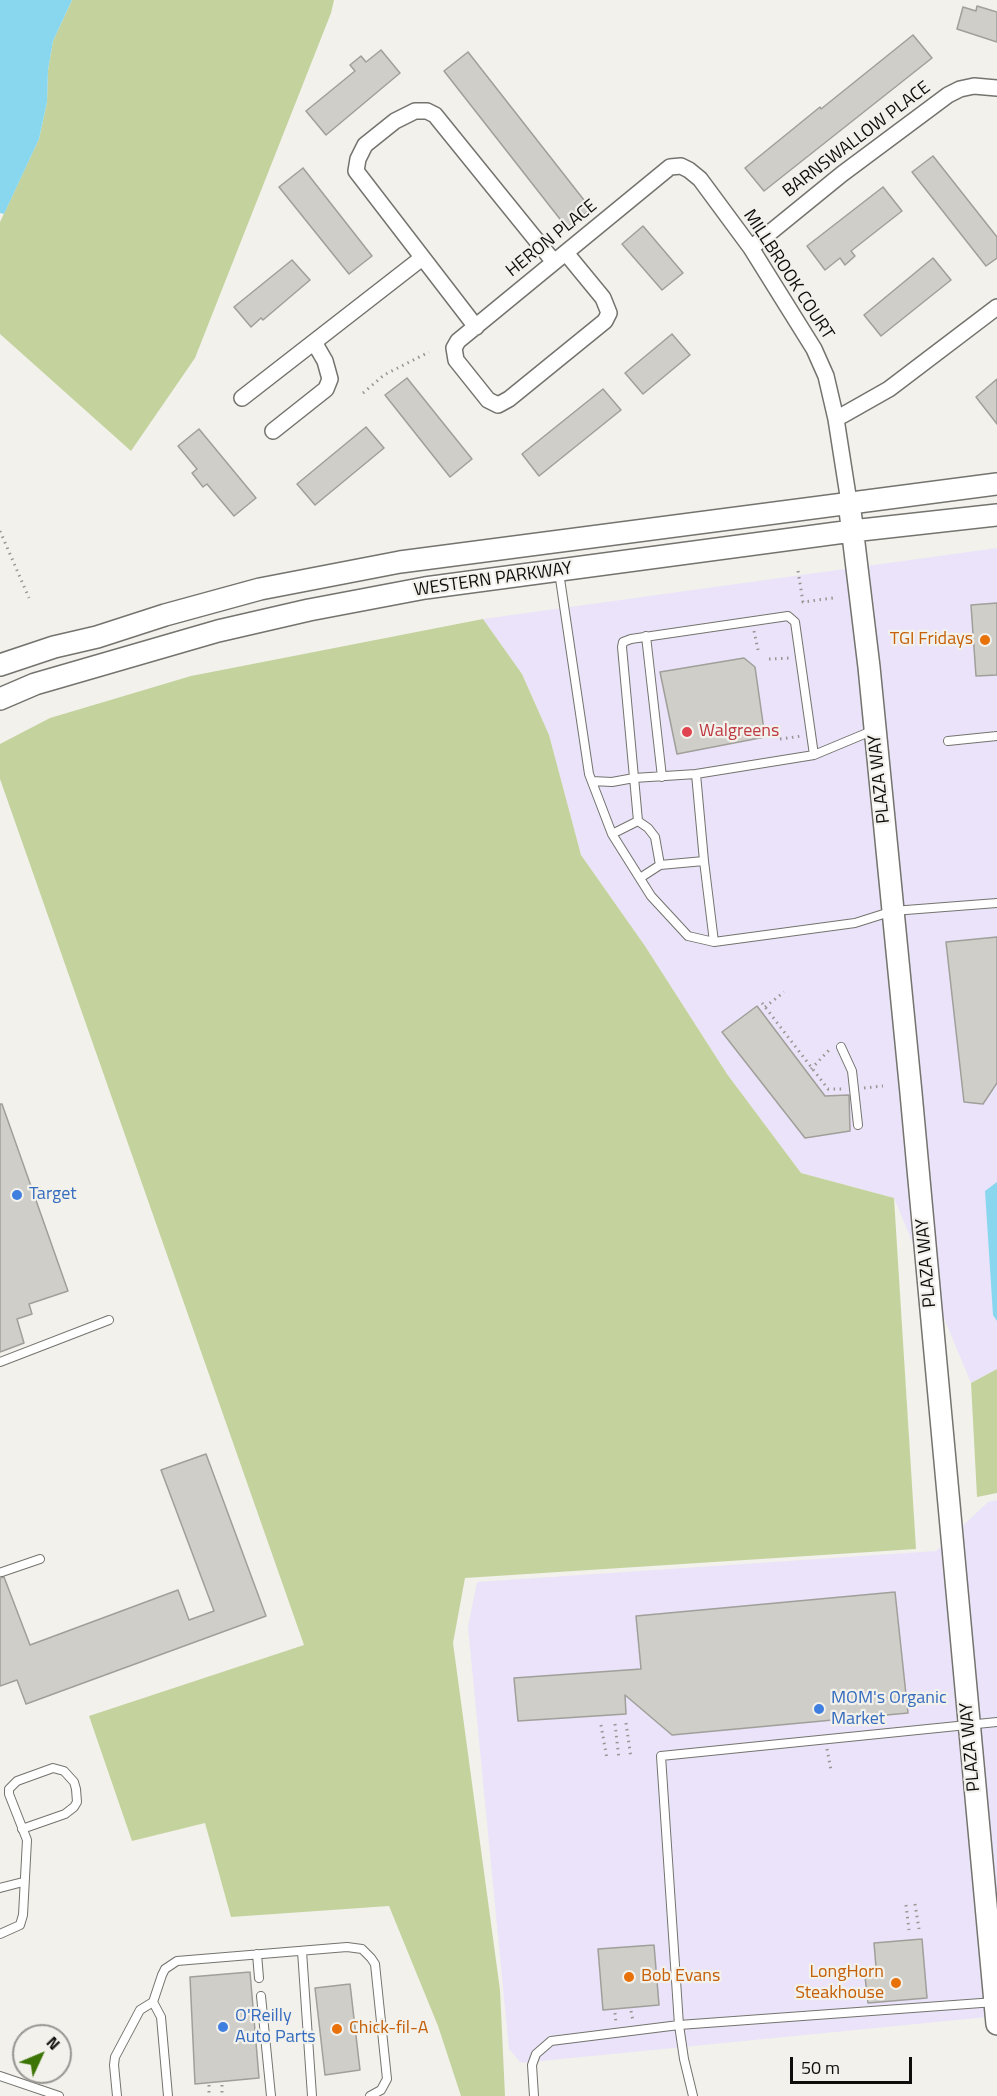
<!DOCTYPE html>
<style>
body{margin:0}
#map{position:relative;width:997px;height:2096px;overflow:hidden;background:#f2f1ec;font-family:"Titillium Web",sans-serif}
canvas{display:block}
.north{position:absolute;left:12px;top:2024px;width:60px;height:60px;box-sizing:border-box;background:#f2f1ec;border:2px solid #979692;border-radius:50%;rotate:46deg;font-size:16px;font-weight:700;line-height:24px;text-align:center;color:#0e0d0c}
.north::after{content:'';display:block;margin:auto;width:21px;height:27px;background:#3c7505;clip-path:polygon(50% 0,100% 100%,50% 72%,0 100%)}
.scale{position:absolute;left:790px;top:2057px;width:122px;height:27px;box-sizing:border-box;border:3px solid #0e0d0c;border-top:0;padding-left:8px;font-size:18px;line-height:21px;white-space:nowrap;color:#0e0d0c;-webkit-text-stroke:4px #f2f1ec;paint-order:stroke}
</style>
<div id="map">
<canvas width="997" height="2096"></canvas>
<div class="north">N</div>
<div class="scale">50 m</div>
</div>
<script>
const context = document.querySelector('canvas').getContext('2d');
context.lineJoin = 'round';
function fillPath(path, color) {
  context.fillStyle = color;
  context.fill(path, 'evenodd');
}
function toPath(rows) {
  const path = new Path2D();
  for (const r of rows) {
    path.moveTo(r[0], r[1]);
    for (let i = 2; i < r.length; i += 2) path.lineTo(r[i], r[i + 1]);
  }
  return path;
}
function trace(path, color, width, dash) {
  context.strokeStyle = color;
  context.lineWidth = width;
  context.lineCap = dash ? 'butt' : 'round';
  context.setLineDash(dash || []);
  context.stroke(path);
}
function drawText(font, color, halo, rows, align = 'center') {
  context.font = font + ' "Titillium Web",sans-serif';
  context.lineWidth = 4.5;
  context.setLineDash([]);
  context.textBaseline = 'middle';
  context.strokeStyle = halo;
  context.fillStyle = color;
  for (const [text, x, y, turn = 0] of rows) {
    context.save();
    context.translate(x, y);
    context.rotate((+turn || 0) * Math.PI / 180);
    context.textAlign = isNaN(turn) ? turn : align;
    if (halo) context.strokeText(text, 0, 0);
    context.fillText(text, 0, 0);
    context.restore();
  }
}
const commercial = toPath([
 [997,548,997,1369,971,1383,894,1198,801,1173,727,1074,645,946,581,855,549,735,522,674,483,619],
 [997,1500,997,2016,521,2063,509,2049,468,1627,477,1582,936,1551,988,1502]
]);
const green = toPath([
 [72,0,334,0,331,13,195,358,131,451,0,334,0,222,39,139,47,102,48,70,53,41],
 [483,619,522,674,549,735,581,855,645,946,727,1074,801,1173,894,1198,916,1549,465,1578,453,1643,500,1990,505,2096,461,2096,438,2026,389,1906,231,1917,205,1823,132,1841,89,1716,304,1645,0,779,0,744,50,718,191,676],
 [997,1369,997,1493,977,1497,971,1383]
]);
const water = toPath([
 [0,0,72,0,53,41,48,70,47,102,39,139,4,214,0,213],
 [997,1182,997,1321,993,1315,985,1191]
]);
const building = toPath([
 [977,6,997,12,997,42,957,29,963,7,976,11,977,6],
 [913,35,932,58,764,191,745,168,820,107,821,109,913,35],
 [381,50,400,73,326,135,306,111,355,71,350,65,361,56,366,62,381,50],
 [468,52,591,209,567,228,444,71,468,52],
 [933,156,997,237,997,258,986,266,912,172,933,156],
 [303,168,372,256,349,274,279,187,303,168],
 [883,187,902,211,851,251,855,256,845,265,840,258,825,270,807,246,883,187],
 [643,226,683,273,662,290,622,244,643,226],
 [933,258,951,280,881,336,864,315,933,258],
 [292,260,310,280,263,320,261,318,251,327,234,307,292,260],
 [672,334,690,355,643,394,625,373,672,334],
 [407,378,472,459,450,477,385,395,407,378],
 [997,379,997,424,976,397,997,379],
 [603,389,621,410,539,476,522,454,603,389],
 [366,427,384,448,315,505,297,484,366,427],
 [199,429,256,498,234,516,207,484,203,487,192,473,197,469,178,446,199,429],
 [997,603,997,675,976,676,971,605,997,603],
 [744,658,755,667,765,737,677,754,660,672,744,658],
 [997,937,997,1083,983,1104,964,1102,946,942,997,937],
 [757,1006,825,1096,849,1095,850,1131,805,1138,722,1032,757,1006],
 [0,1104,2,1104,68,1291,29,1304,32,1314,17,1319,24,1343,0,1352,0,1104],
 [206,1454,266,1616,26,1704,17,1680,0,1686,0,1578,4,1577,30,1645,178,1590,189,1620,214,1611,161,1470,206,1454],
 [895,1592,908,1713,672,1735,625,1695,626,1714,518,1721,514,1678,641,1669,636,1616,895,1592],
 [922,1939,927,1998,868,2003,864,1968,876,1967,874,1943,922,1939],
 [654,1945,659,2005,603,2010,598,1949,654,1945],
 [250,1972,259,2078,195,2084,190,1977,250,1972],
 [350,1984,360,2070,325,2075,315,1988,350,1984]
]);
const path = toPath([
 [363,393,384,375,429,352],
 [0,531,29,598],
 [798,571,803,602,833,598],
 [754,631,758,650],
 [769,659,791,658],
 [780,739,802,736],
 [762,1003,828,1089,842,1089],
 [765,1007,784,992],
 [811,1069,831,1048],
 [864,1088,883,1086],
 [626,1723,631,1758],
 [615,1724,619,1759],
 [601,1725,607,1759],
 [827,1749,831,1770],
 [915,1904,919,1929],
 [906,1905,909,1930],
 [631,2011,633,2021],
 [615,2013,616,2023],
 [209,2085,209,2096],
 [222,2085,222,2096]
]);
const lane = toPath([
 [559,572,589,774,612,834,651,896,688,936,714,942,855,923,893,911,997,903],
 [646,636,662,777],
 [948,741,997,736],
 [814,755,696,774,704,861,660,865,655,837,648,828,638,821,622,647,623,642,631,639,788,616,795,622,814,755,874,730],
 [592,781,612,782,634,778,696,774],
 [612,834,638,821],
 [704,861,714,942],
 [640,878,660,865],
 [841,1047,852,1071,858,1125],
 [0,1362,109,1320],
 [2,1572,40,1559],
 [0,1888,23,1882],
 [0,1934,20,1925,23,1915,27,1840,9,1794,9,1789,17,1781,53,1768,64,1771,74,1782,76,1789,77,1802,74,1807,65,1814,22,1829],
 [302,1951,312,2096],
 [257,1954,259,1978],
 [261,1996,271,2096],
 [153,2002,161,2017,168,2096],
 [0,2076,59,2096],
 [117,2096,114,2065,115,2057,140,2010,153,2002,162,1975,165,1969,177,1961,347,1947,362,1949,371,1958,375,1964,387,2079,381,2090,370,2096],
 [534,2096,532,2065,536,2054,551,2041,679,2025,995,2002],
 [693,2096,684,2059,679,2025,661,1756,997,1722]
]);
const street = toPath([
 [751,248,842,174,948,95,960,89,974,86,997,88],
 [566,253,603,298,609,313,605,321,509,399,498,405,488,400,456,360,454,348,458,341,670,167,681,166,689,170,700,179,751,248,814,349,826,376,836,419,849,502],
 [476,327,356,171,358,159,365,145,395,121,415,111,427,111,435,115,554,262],
 [242,398,422,258],
 [836,419,889,389,997,307],
 [273,431,326,389,330,379,325,361,314,342]
]);
const secondary = toPath([
 [849,502,869,667,911,1093,997,2024],
 [0,665,54,647,97,637,165,615,260,589,400,562,997,484],
 [0,699,35,684,218,631,309,610,425,588,852,531,997,515]
]);
const markers = [
 [985,640,6,"#e8710a"],
 [687,732,6,"#e0444e"],
 [17,1195,6,"#3f7fe0"],
 [819,1709,6,"#3f7fe0"],
 [629,1977,6,"#e8710a"],
 [896,1983,6,"#e8710a"],
 [223,2027,6,"#3f7fe0"],
 [337,2029,6,"#e8710a"]
];
const streetNames = [
 ["BARNSWALLOW PLACE",857,140,-37],
 ["HERON PLACE",552,239,-39],
 ["MILLBROOK COURT",788,275,57],
 ["WESTERN PARKWAY",493,580,-8],
 ["PLAZA WAY",880,779,-96],
 ["PLAZA WAY",927,1263,-95],
 ["PLAZA WAY",971,1747,-95]
];
const foodNames = [
 ["TGI Fridays",973,640],
 ["LongHorn",884,1973],
 ["Steakhouse",884,1994],
 ["Bob Evans",641,1977,"left"],
 ["Chick-fil-A",349,2029,"left"]
];
const healthNames = [
 ["Walgreens",699,732]
];
const shopNames = [
 ["Target",29,1195],
 ["MOM's Organic",831,1699],
 ["Market",831,1720],
 ["O'Reilly",235,2017],
 ["Auto Parts",235,2038]
];
fillPath(commercial, '#eae3f9');
fillPath(green, '#c4d39d');
fillPath(water, '#88d7ef');
fillPath(building, '#d0cec9');
trace(building, '#a09f9a', 1.5);
trace(lane, '#74736e', 10);
trace(street, '#74736e', 18);
trace(secondary, '#74736e', 24);
trace(path, '#989794', 3, [1.5, 4.5]);
trace(lane, '#fff', 8);
trace(street, '#fff', 15);
trace(secondary, '#fff', 21);
for (const [x, y, r, color] of markers) {
  const dot = new Path2D();
  dot.arc(x, y, r, 0, 2 * Math.PI);
  context.fillStyle = color;
  context.fill(dot);
  trace(dot, '#f2f1ec', 2);
}
drawText('18px', '#0e0d0c', '#f2f1ec', streetNames);
drawText('18px', '#c56008', '#f2f1ec', foodNames, 'right');
drawText('18px', '#be3a42', '#f2f1ec', healthNames, 'left');
drawText('18px', '#366cbe', '#f2f1ec', shopNames, 'left');
</script>
